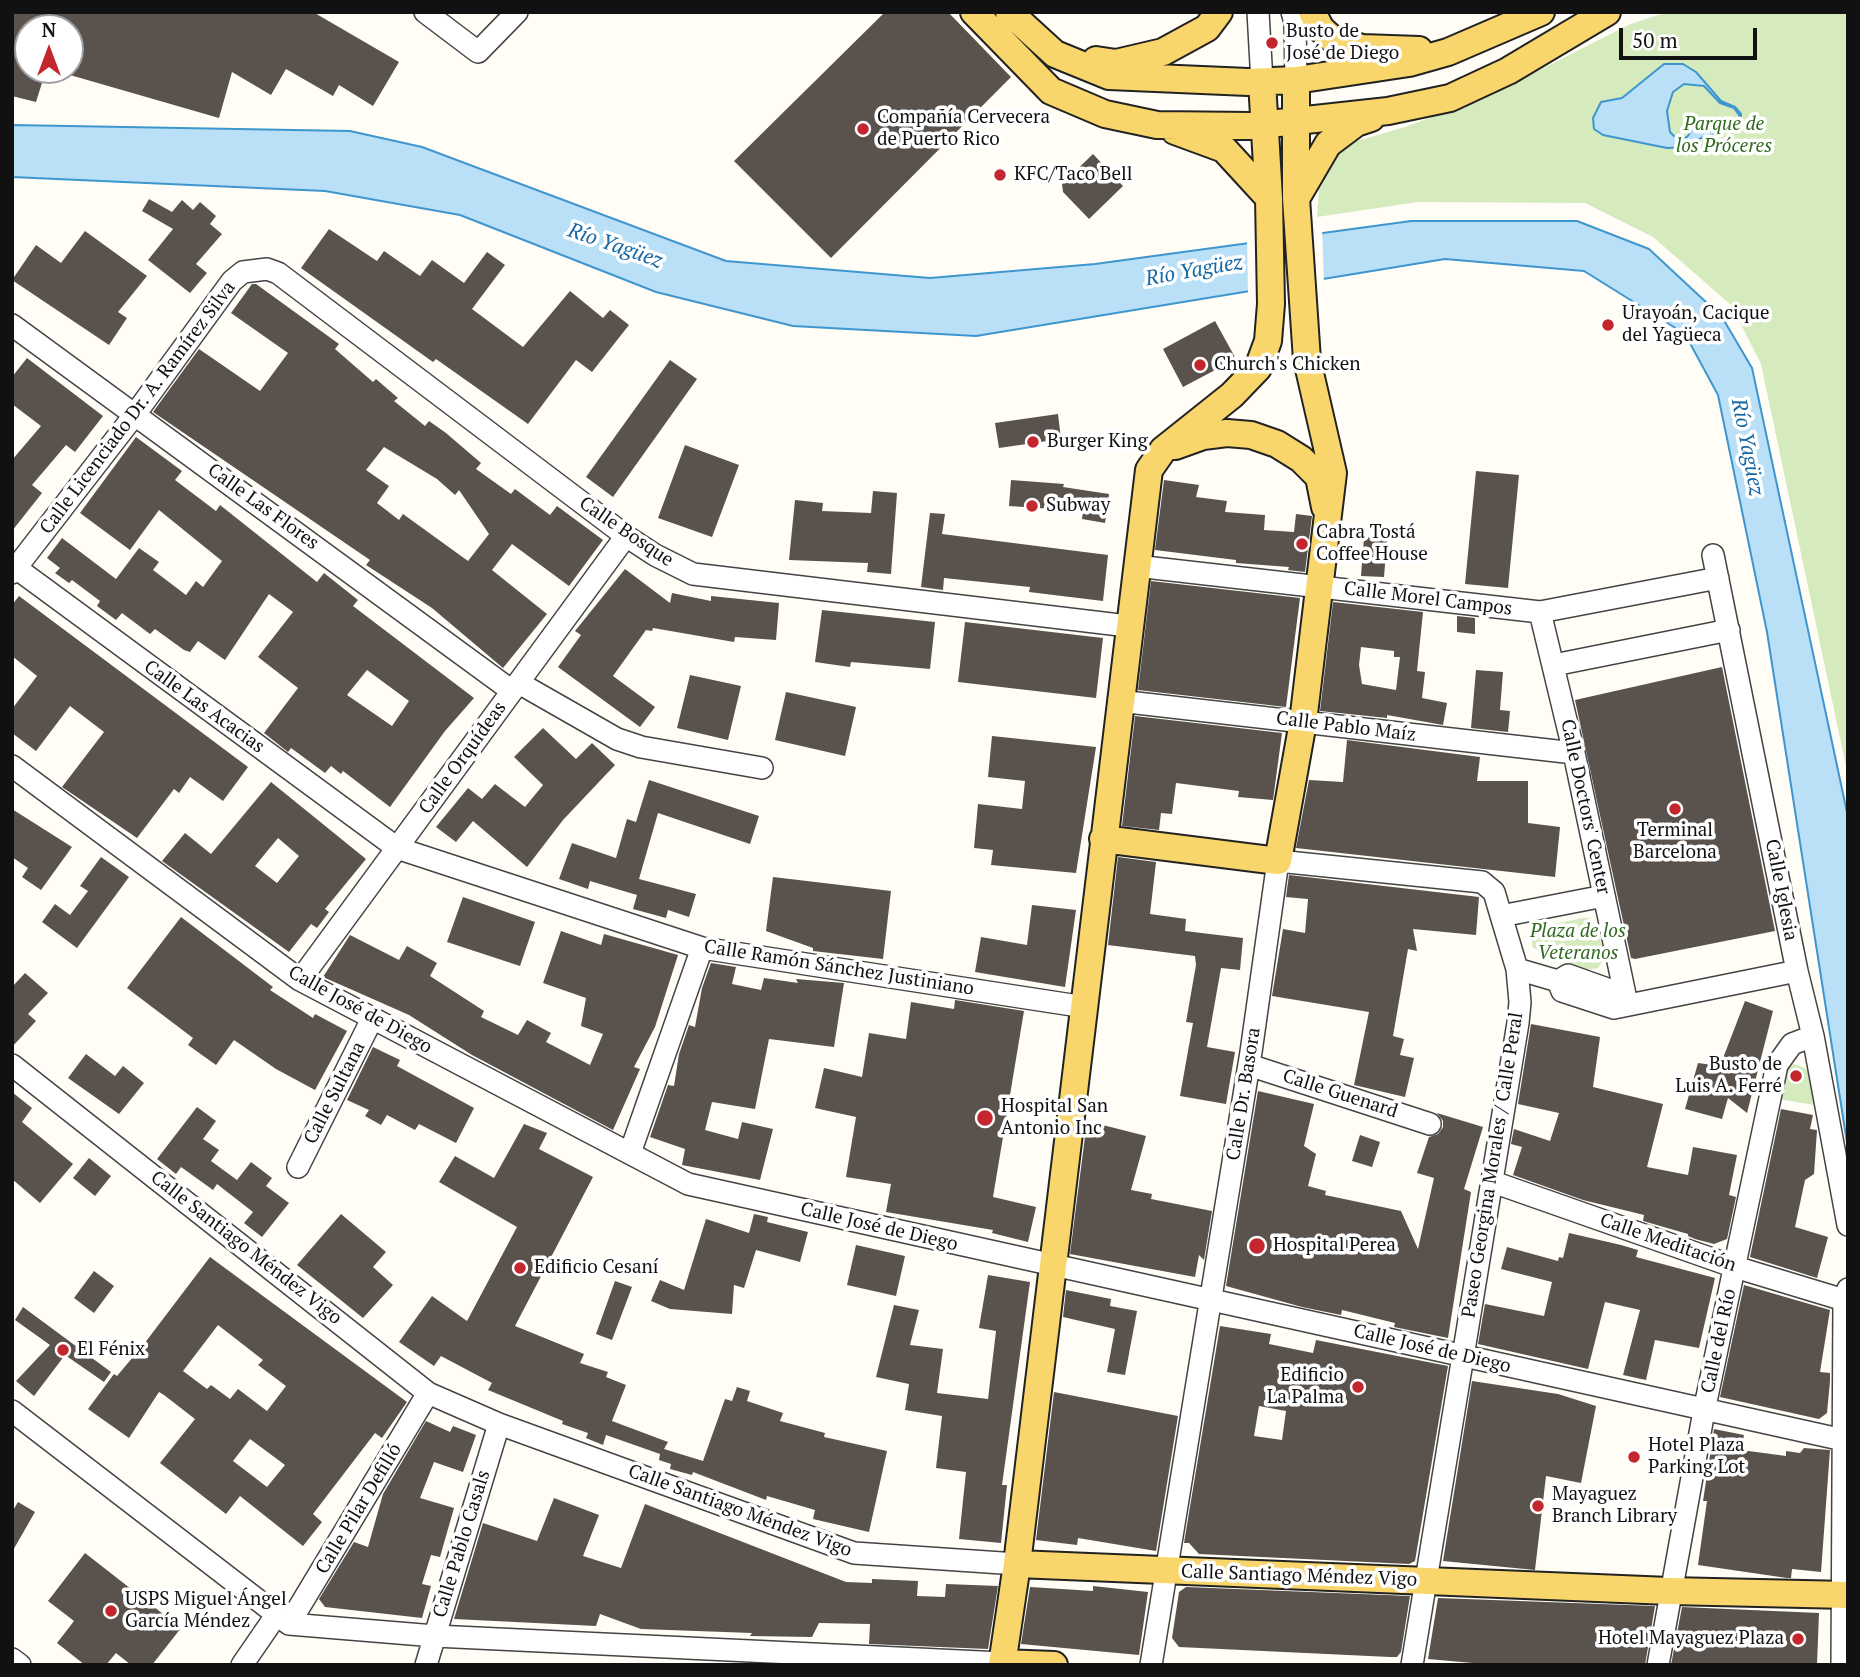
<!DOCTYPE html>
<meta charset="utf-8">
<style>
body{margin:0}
#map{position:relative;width:1860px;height:1677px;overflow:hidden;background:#fffdf5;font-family:"PT Serif",serif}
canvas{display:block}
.frame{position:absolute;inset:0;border:14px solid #111;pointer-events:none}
.north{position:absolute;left:14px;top:14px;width:70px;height:70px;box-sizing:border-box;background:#fff;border:2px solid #a0a0a0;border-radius:50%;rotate:0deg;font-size:19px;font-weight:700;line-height:28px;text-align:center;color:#111}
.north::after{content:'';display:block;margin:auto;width:24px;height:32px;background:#c4262e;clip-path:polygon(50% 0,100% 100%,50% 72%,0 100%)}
.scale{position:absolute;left:1619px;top:28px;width:138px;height:32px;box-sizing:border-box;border:4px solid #111;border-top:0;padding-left:9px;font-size:21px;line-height:24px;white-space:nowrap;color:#111;-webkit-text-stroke:5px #fff;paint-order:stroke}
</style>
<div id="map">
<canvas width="1860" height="1677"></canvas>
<div class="frame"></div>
<div class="north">N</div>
<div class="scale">50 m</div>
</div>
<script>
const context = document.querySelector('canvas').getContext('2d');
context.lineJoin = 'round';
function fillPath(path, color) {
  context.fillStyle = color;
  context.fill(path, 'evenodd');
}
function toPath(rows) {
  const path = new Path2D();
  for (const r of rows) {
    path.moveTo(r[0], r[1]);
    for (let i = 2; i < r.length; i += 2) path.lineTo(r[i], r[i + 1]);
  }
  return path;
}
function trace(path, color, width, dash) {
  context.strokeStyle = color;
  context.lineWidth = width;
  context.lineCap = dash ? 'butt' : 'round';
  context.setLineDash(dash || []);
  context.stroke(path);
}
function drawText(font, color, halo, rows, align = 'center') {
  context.font = font + ' "PT Serif",serif';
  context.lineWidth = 7;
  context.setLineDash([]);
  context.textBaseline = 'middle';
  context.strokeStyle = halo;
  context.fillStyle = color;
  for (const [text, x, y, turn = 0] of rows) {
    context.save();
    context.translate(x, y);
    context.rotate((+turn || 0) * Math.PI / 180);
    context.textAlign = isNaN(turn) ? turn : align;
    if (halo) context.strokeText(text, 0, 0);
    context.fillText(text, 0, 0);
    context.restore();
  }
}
const green = toPath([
 [1667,12,1848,12,1848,776,1761,364,1731,305,1653,237,1585,203,1418,202,1317,217,1320,173,1346,144,1405,127,1489,96,1628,25],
 [1583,918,1589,918,1598,927,1604,959,1598,968,1586,970,1533,948,1531,937,1535,928],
 [1794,1064,1805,1068,1809,1074,1814,1105,1779,1099,1785,1069]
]);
const water = toPath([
 [1664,64,1683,64,1696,72,1721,101,1735,107,1741,114,1740,124,1732,130,1701,138,1687,147,1667,148,1603,135,1594,129,1593,118,1601,102,1622,98,1664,64],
 [1684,84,1704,86,1720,103,1734,108,1739,115,1738,123,1731,129,1711,131,1697,123,1687,137,1678,140,1670,132,1667,111,1673,92,1684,84],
 [12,125,350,131,422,147,726,261,930,278,1095,264,1411,221,1577,221,1649,249,1722,317,1752,368,1848,817,1848,1149,1767,632,1718,395,1685,334,1584,271,1445,259,976,336,793,326,656,292,460,215,325,191,12,177,12,125]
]);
const pier = toPath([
 [1322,227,1324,283,1248,294,1247,238]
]);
const building = toPath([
 [12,12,313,12,399,62,373,106,339,85,333,96,286,69,271,95,232,72,219,118,70,75,70,28,28,28,28,70,46,70,36,102,12,96],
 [885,12,948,12,1011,77,831,258,734,161],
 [1093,154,1123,186,1089,219,1063,192,1062,184],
 [149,199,172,212,182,200,193,210,200,202,216,216,210,224,222,234,196,264,207,273,190,293,148,260,173,229,142,211],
 [329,229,377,261,384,251,420,276,432,260,464,283,487,252,505,265,472,309,523,347,570,291,603,318,610,310,629,325,592,372,576,360,528,424,436,359,433,362,301,268],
 [85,231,147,276,118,312,127,318,109,345,12,280,36,245,61,263],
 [252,284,256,284,339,344,335,349,373,382,376,379,398,398,394,401,425,426,429,421,446,433,481,463,476,469,511,494,515,489,550,515,557,506,603,540,569,586,512,544,492,570,547,614,503,668,432,608,366,565,370,560,153,412,199,349,260,391,288,353,231,313],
 [384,447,437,479,455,495,459,490,489,534,468,561,403,514,399,520,377,503,389,486,366,470],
 [1215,321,1236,359,1183,387,1163,349],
 [27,358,103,416,75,452,66,445,32,485,42,493,12,531,12,460,41,426,12,404,12,377],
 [670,360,697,379,613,497,586,477],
 [1058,414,1061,439,999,448,995,423],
 [136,437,182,471,175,480,216,511,220,505,317,582,324,573,358,600,353,606,474,698,445,731,390,807,343,771,341,774,331,766,325,773,291,748,288,752,264,733,298,688,258,657,293,612,269,594,225,660,198,641,190,652,184,650,155,629,150,634,122,613,116,620,97,606,100,601,72,580,69,583,55,573,60,568,47,558,62,538,116,579,139,548,159,562,153,570,186,595,196,581,203,587,222,561,159,510,130,550,80,513],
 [367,670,409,701,392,726,347,695],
 [685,445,739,465,712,537,658,518],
 [1476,471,1519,475,1508,588,1465,584],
 [1011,480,1064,484,1063,487,1109,494,1105,523,1082,519,1083,511,1009,506],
 [1164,480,1199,485,1196,497,1227,501,1225,512,1265,515,1264,530,1294,532,1296,514,1312,516,1305,572,1288,570,1289,567,1236,563,1236,560,1155,550],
 [873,491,897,493,891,574,867,572,868,563,789,560,795,500,823,503,822,511,871,513],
 [930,513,945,514,942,534,1108,555,1103,601,1029,592,1030,587,944,578,943,590,921,587],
 [1364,537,1387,539,1384,577,1361,576],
 [625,569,670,603,672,593,711,601,711,596,779,603,776,640,735,637,734,642,653,628,652,631,646,630,613,676,655,707,640,727,558,667,581,635,575,631],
 [1151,581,1300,598,1286,707,1138,690],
 [19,596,248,767,223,801,190,777,179,793,174,789,137,838,62,787,104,732,70,706,36,751,12,733,12,709,37,676,12,656,12,605],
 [1333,602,1423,612,1417,671,1425,672,1422,698,1447,703,1443,725,1387,715,1387,718,1320,711],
 [1361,647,1394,651,1394,657,1400,657,1396,690,1362,684,1359,665],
 [822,610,935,622,930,669,851,662,850,667,815,662],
 [1457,616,1475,618,1475,634,1457,632],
 [965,622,1103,638,1096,698,958,682],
 [1722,667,1775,931,1635,959,1631,958,1575,700],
 [1476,670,1503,672,1500,710,1510,711,1508,732,1471,728],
 [690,675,741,686,728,740,677,728],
 [786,692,856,707,845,756,775,740],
 [1135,716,1282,733,1273,800,1238,797,1239,791,1176,783,1172,814,1161,813,1159,830,1122,826],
 [543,728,576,759,592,743,615,765,563,820,527,867,473,821,456,842,436,827,468,788,482,799,495,784,525,807,543,785,514,757],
 [992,736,1096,747,1076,873,991,865,993,850,974,848,978,804,1022,809,1025,781,988,777],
 [1347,740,1480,757,1477,781,1528,781,1528,823,1560,827,1555,877,1296,848,1309,780,1343,782],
 [649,780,759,816,750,844,658,813,639,879,696,894,689,917,668,910,666,918,633,909,637,895,590,881,588,889,559,879,572,843,616,858,627,819,636,822],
 [271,782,366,859,325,909,329,912,317,928,311,924,289,952,162,861,185,833,211,854],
 [278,838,299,856,277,883,255,866],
 [12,809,72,847,41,890,22,877,28,868,12,857],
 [101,857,129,877,77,948,42,922,55,904,70,915,88,891,80,886],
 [1118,857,1156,862,1150,914,1186,919,1185,931,1243,938,1240,970,1221,968,1207,1047,1235,1052,1226,1104,1180,1096,1193,1023,1186,1022,1196,965,1195,956,1108,945],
 [1289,875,1479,897,1476,935,1413,929,1417,951,1408,949,1393,1036,1404,1039,1400,1055,1414,1058,1405,1097,1354,1085,1369,1012,1272,996,1283,929,1305,933,1308,899,1286,897],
 [773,877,891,891,883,959,813,951,813,948,766,931],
 [463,897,535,922,520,966,447,942],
 [1032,905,1076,910,1065,987,975,972,981,937,1027,945],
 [181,917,273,987,270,990,313,1018,315,1014,347,1031,315,1090,276,1069,234,1040,216,1065,188,1045,193,1038,127,988],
 [561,931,601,945,604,934,678,955,655,1027,634,1067,640,1069,613,1130,472,1055,409,1015,323,977,350,935,399,960,407,946,437,963,430,976,484,1011,481,1017,518,1035,527,1020,551,1033,546,1042,590,1065,603,1034,581,1026,586,998,543,983],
 [711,963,736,967,732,984,761,990,764,978,798,983,796,979,844,983,834,1047,769,1039,755,1109,712,1102,705,1130,738,1139,742,1122,773,1129,760,1180,682,1165,685,1149,650,1137,668,1085,674,1086,679,1054,689,1025,695,1027,702,988],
 [25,973,48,993,28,1014,36,1021,12,1047,12,987],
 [955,1000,1024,1011,993,1197,1036,1207,1028,1242,992,1233,993,1230,886,1212,891,1184,846,1177,856,1117,815,1108,824,1068,862,1077,869,1033,906,1039,911,1002,954,1009],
 [1745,1001,1773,1011,1747,1113,1728,1098,1722,1119,1685,1109,1698,1063,1720,1066],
 [1531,1024,1600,1037,1593,1087,1663,1104,1647,1167,1688,1175,1693,1147,1737,1155,1729,1195,1736,1197,1727,1239,1714,1244,1695,1239,1688,1236,1688,1234,1643,1221,1644,1215,1583,1200,1513,1175,1522,1147,1511,1144,1514,1129,1550,1141,1559,1113,1518,1104],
 [373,1047,400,1060,397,1066,474,1108,456,1143,419,1124,415,1130,387,1115,381,1125,365,1116,369,1110,347,1100],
 [86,1054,115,1076,123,1066,144,1083,119,1114,68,1078],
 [1258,1091,1314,1104,1304,1146,1316,1154,1308,1186,1326,1191,1325,1195,1401,1211,1418,1249,1434,1178,1417,1173,1429,1137,1438,1134,1443,1127,1443,1121,1437,1113,1483,1127,1464,1189,1471,1192,1448,1338,1394,1327,1395,1323,1342,1310,1341,1315,1302,1307,1226,1286],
 [12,1092,32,1108,22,1122,73,1164,40,1203,12,1179],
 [197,1107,216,1121,203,1139,219,1150,211,1161,237,1180,251,1162,272,1178,266,1186,289,1203,262,1237,244,1223,253,1212,217,1184,213,1190,181,1167,176,1174,157,1159],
 [1781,1109,1813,1115,1810,1129,1817,1130,1814,1174,1805,1180,1795,1227,1828,1237,1817,1278,1750,1257],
 [1087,1121,1146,1136,1131,1190,1152,1194,1151,1199,1212,1211,1204,1260,1199,1255,1195,1277,1070,1254],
 [524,1124,547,1133,539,1149,593,1177,515,1326,584,1354,580,1363,608,1372,606,1377,626,1385,612,1421,668,1442,664,1449,703,1461,725,1399,732,1401,737,1387,750,1391,747,1401,783,1413,780,1421,825,1433,824,1437,887,1451,869,1532,813,1519,815,1510,767,1496,766,1500,693,1472,692,1475,670,1469,671,1464,659,1460,660,1454,606,1435,603,1445,586,1438,588,1433,562,1424,563,1421,488,1390,492,1383,441,1356,434,1366,399,1342,432,1296,467,1321,517,1227,439,1182,455,1156,494,1178],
 [1360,1135,1380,1142,1372,1167,1352,1161],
 [89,1158,111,1176,95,1196,73,1178],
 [341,1214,386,1252,373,1267,393,1285,363,1318,297,1265],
 [754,1214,768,1217,767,1222,808,1232,800,1262,756,1250,744,1288,734,1285,732,1314,670,1309,651,1301,660,1280,684,1290,706,1219,749,1233],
 [1569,1233,1621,1245,1638,1250,1636,1257,1715,1278,1699,1348,1655,1340,1646,1380,1623,1375,1640,1310,1605,1302,1588,1369,1478,1344,1485,1304,1544,1316,1552,1282,1501,1269,1507,1247,1558,1261,1559,1257,1563,1258],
 [856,1245,905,1256,896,1296,847,1285],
 [210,1257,407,1402,382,1438,375,1433,313,1514,322,1522,303,1546,240,1496,226,1514,160,1463,195,1419,164,1395,159,1392,129,1438,88,1409,114,1374,117,1376,144,1344],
 [218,1325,263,1360,258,1365,286,1386,267,1411,238,1389,230,1399,211,1385,207,1389,183,1371],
 [250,1439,285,1465,267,1487,233,1461],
 [94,1271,114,1286,94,1313,74,1298],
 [988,1275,1030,1282,1002,1485,1007,1485,1001,1543,959,1539,966,1472,936,1468,942,1416,905,1410,909,1384,876,1377,894,1305,919,1310,910,1345,943,1349,937,1393,988,1399,996,1331,979,1328],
 [615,1281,632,1287,612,1340,596,1334],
 [1744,1285,1830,1310,1820,1372,1830,1373,1830,1381,1827,1413,1819,1419,1720,1397],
 [1066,1290,1111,1299,1110,1306,1137,1311,1125,1375,1107,1372,1115,1329,1063,1317],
 [23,1307,111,1372,104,1382,65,1355,34,1396,16,1381,50,1345,15,1320],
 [1220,1326,1271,1334,1269,1344,1313,1353,1316,1340,1448,1366,1415,1561,1409,1564,1199,1554,1189,1543,1184,1543],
 [1259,1406,1286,1411,1282,1440,1254,1436],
 [1472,1381,1558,1394,1596,1406,1581,1483,1546,1476,1535,1570,1443,1561],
 [1054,1392,1178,1416,1156,1551,1078,1538,1077,1545,1036,1540],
 [426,1421,450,1432,453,1426,476,1435,463,1472,434,1462,420,1498,454,1508,440,1557,431,1555,422,1584,431,1586,422,1618,325,1607,319,1599,354,1542,368,1547,383,1494],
 [1714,1429,1744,1435,1741,1450,1786,1456,1786,1451,1800,1453,1804,1448,1830,1450,1821,1572,1792,1569,1791,1578,1787,1578,1698,1565,1707,1501,1703,1501],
 [554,1498,599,1515,583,1556,621,1568,645,1504,846,1582,872,1583,872,1579,918,1581,917,1596,945,1597,946,1584,998,1586,988,1649,869,1644,870,1624,819,1623,812,1637,750,1636,752,1633,641,1629,600,1614,596,1626,454,1619,483,1523,537,1541],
 [18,1502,35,1512,12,1552,12,1512],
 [85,1553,181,1628,152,1665,131,1665,116,1653,106,1665,85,1665,57,1643,74,1621,48,1601],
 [1093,1586,1148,1592,1139,1655,1021,1644,1030,1587,1093,1591],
 [1186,1587,1410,1596,1401,1652,1397,1657,1390,1657,1179,1647,1172,1638,1179,1592],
 [1438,1598,1655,1606,1645,1665,1495,1665,1428,1659],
 [1682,1607,1819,1613,1817,1665,1671,1665]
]);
const minor = toPath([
 [425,12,478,52,517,12],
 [1258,12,1262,82],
 [1292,12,1295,22,1296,80],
 [12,325,512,691],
 [1713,555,1797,971,1813,1036,1848,1225],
 [12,565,397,848,702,948,1085,1007],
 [1136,566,1540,612,1718,578],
 [12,573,136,413,232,281,243,272,267,269,278,273,626,536,655,555,693,574,1128,626],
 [1540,612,1574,753,1627,1004],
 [1554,665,1729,630],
 [519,683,617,739,641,747,762,768],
 [1119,701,1574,753],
 [12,766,300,980,688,1184,1848,1441],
 [1501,916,1604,896],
 [1517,969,1558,981,1568,975,1624,995],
 [300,980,626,536],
 [1558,981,1562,991,1614,1008,1797,971],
 [12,1065,428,1393,499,1424,854,1553,1017,1564],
 [1249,1065,1430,1124],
 [630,1153,702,948],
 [298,1167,372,1019],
 [1493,1182,1735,1267,1844,1300],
 [12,1411,289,1624,435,1636,1002,1663],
 [289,1624,428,1393],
 [12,1659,20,1665],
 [242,1665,277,1614],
 [426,1665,499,1424],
 [1151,1665,1251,1052,1278,861,1482,882,1494,892,1517,969,1520,1002,1518,1023,1412,1665],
 [1658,1665,1704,1411,1777,1065,1792,1044,1813,1036],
 [1842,1665,1844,1300,1848,1289]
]);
const major = toPath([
 [974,12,1051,91,1105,114,1157,125,1251,126,1388,111,1450,98,1508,71,1607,12],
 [1009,12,1055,54,1109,76,1248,82,1296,80,1409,63,1448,52,1541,12],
 [1312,12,1321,29,1331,38,1362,48,1419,50],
 [1096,60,1116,63,1163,52,1207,28,1219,12],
 [1175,131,1224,149,1269,198],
 [1297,197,1328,144,1356,123,1371,118],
 [1175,446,1203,436,1227,433,1251,435,1277,444,1301,459,1319,477,1325,507],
 [1103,839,1278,861,1303,722,1333,473,1307,360,1296,198,1296,80],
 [1017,1564,1669,1591,1848,1595],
 [1002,1663,1054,1665],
 [1002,1665,1017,1564,1149,470,1163,450,1232,395,1258,368,1268,341,1271,304,1269,198,1262,82]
]);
const markers = [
 [1272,43,7,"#c4262e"],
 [863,129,7,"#c4262e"],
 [1000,175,7,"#c4262e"],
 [1608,325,7,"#c4262e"],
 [1200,365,7,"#c4262e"],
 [1033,442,7,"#c4262e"],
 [1032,506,7,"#c4262e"],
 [1302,544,7,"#c4262e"],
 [1675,809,7,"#c4262e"],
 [1796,1076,7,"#c4262e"],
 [985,1118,9,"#c4262e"],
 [1257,1246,9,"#c4262e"],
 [520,1268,7,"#c4262e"],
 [63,1350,7,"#c4262e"],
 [1358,1387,7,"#c4262e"],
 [1634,1457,7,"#c4262e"],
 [1538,1506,7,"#c4262e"],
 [111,1611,7,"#c4262e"],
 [1798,1639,7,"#c4262e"]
];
const poiNames = [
 ["Busto de",1286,32],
 ["José de Diego",1286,54],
 ["Compañía Cervecera",877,118],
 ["de Puerto Rico",877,140],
 ["KFC/Taco Bell",1014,175],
 ["Urayoán, Cacique",1622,314],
 ["del Yagüeca",1622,336],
 ["Church's Chicken",1214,365],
 ["Burger King",1047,442],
 ["Subway",1046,506],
 ["Cabra Tostá",1316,533],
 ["Coffee House",1316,555],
 ["Terminal",1675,831,"center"],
 ["Barcelona",1675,853,"center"],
 ["Busto de",1782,1065,"right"],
 ["Luis A. Ferré",1782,1087,"right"],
 ["Hospital San",1001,1107],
 ["Antonio Inc",1001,1129],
 ["Hospital Perea",1273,1246],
 ["Edificio Cesaní",534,1268],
 ["El Fénix",77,1350],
 ["Edificio",1344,1376,"right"],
 ["La Palma",1344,1398,"right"],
 ["Hotel Plaza",1648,1446],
 ["Parking Lot",1648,1468],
 ["Mayaguez",1552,1495],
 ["Branch Library",1552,1517],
 ["USPS Miguel Ángel",125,1600],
 ["García Méndez",125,1622],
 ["Hotel Mayaguez Plaza",1784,1639,"right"]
];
const parkNames = [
 ["Parque de",1724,125],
 ["los Próceres",1724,147],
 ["Plaza de los",1578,932],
 ["Veteranos",1578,954]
];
const streetNames = [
 ["Calle Licenciado Dr. A. Ramírez Silva",138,408,-53],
 ["Calle Las Flores",263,507,36],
 ["Calle Bosque",626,532,34],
 ["Calle Morel Campos",1428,599,7],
 ["Calle Las Acacias",204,707,36],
 ["Calle Pablo Maíz",1346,727,7],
 ["Calle Orquídeas",463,758,-54],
 ["Calle Doctors' Center",1585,807,78],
 ["Calle Iglesia",1781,890,79],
 ["Calle Ramón Sánchez Justiniano",839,968,9],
 ["Calle José de Diego",360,1010,29],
 ["Calle Sultana",335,1093,-63],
 ["Calle Dr. Basora",1244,1094,-81],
 ["Calle Guenard",1340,1094,18],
 ["Paseo Georgina Morales / Calle Peral",1493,1165,-81],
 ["Calle José de Diego",879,1227,13],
 ["Calle Meditación",1668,1243,19],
 ["Calle Santiago Méndez Vigo",246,1248,38],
 ["Calle del Río",1719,1341,-78],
 ["Calle José de Diego",1432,1349,13],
 ["Calle Pilar Defilló",359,1509,-59],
 ["Calle Santiago Méndez Vigo",740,1511,20],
 ["Calle Pablo Casals",462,1544,-73],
 ["Calle Santiago Méndez Vigo",1299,1576,2]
];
const waterNames = [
 ["Río Yagüez",615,246,19],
 ["Río Yagüez",1194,271,-10],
 ["Río Yagüez",1747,447,79]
];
fillPath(green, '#d5ebbd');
fillPath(water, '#b9e0f7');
trace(water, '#3f96cf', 2);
fillPath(pier, '#fffdf5');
fillPath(building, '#5a524d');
trace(minor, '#444', 24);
trace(major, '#222', 30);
trace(minor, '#fff', 21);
trace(major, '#f9d66b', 26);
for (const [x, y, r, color] of markers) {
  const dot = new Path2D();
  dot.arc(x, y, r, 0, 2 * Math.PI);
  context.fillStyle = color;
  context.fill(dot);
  trace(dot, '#fff', 2.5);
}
drawText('19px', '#111', '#fff', poiNames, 'left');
drawText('italic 19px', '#2f6b1f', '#fff', parkNames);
drawText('19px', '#111', '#fff', streetNames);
drawText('italic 21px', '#1768a6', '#fff', waterNames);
</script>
